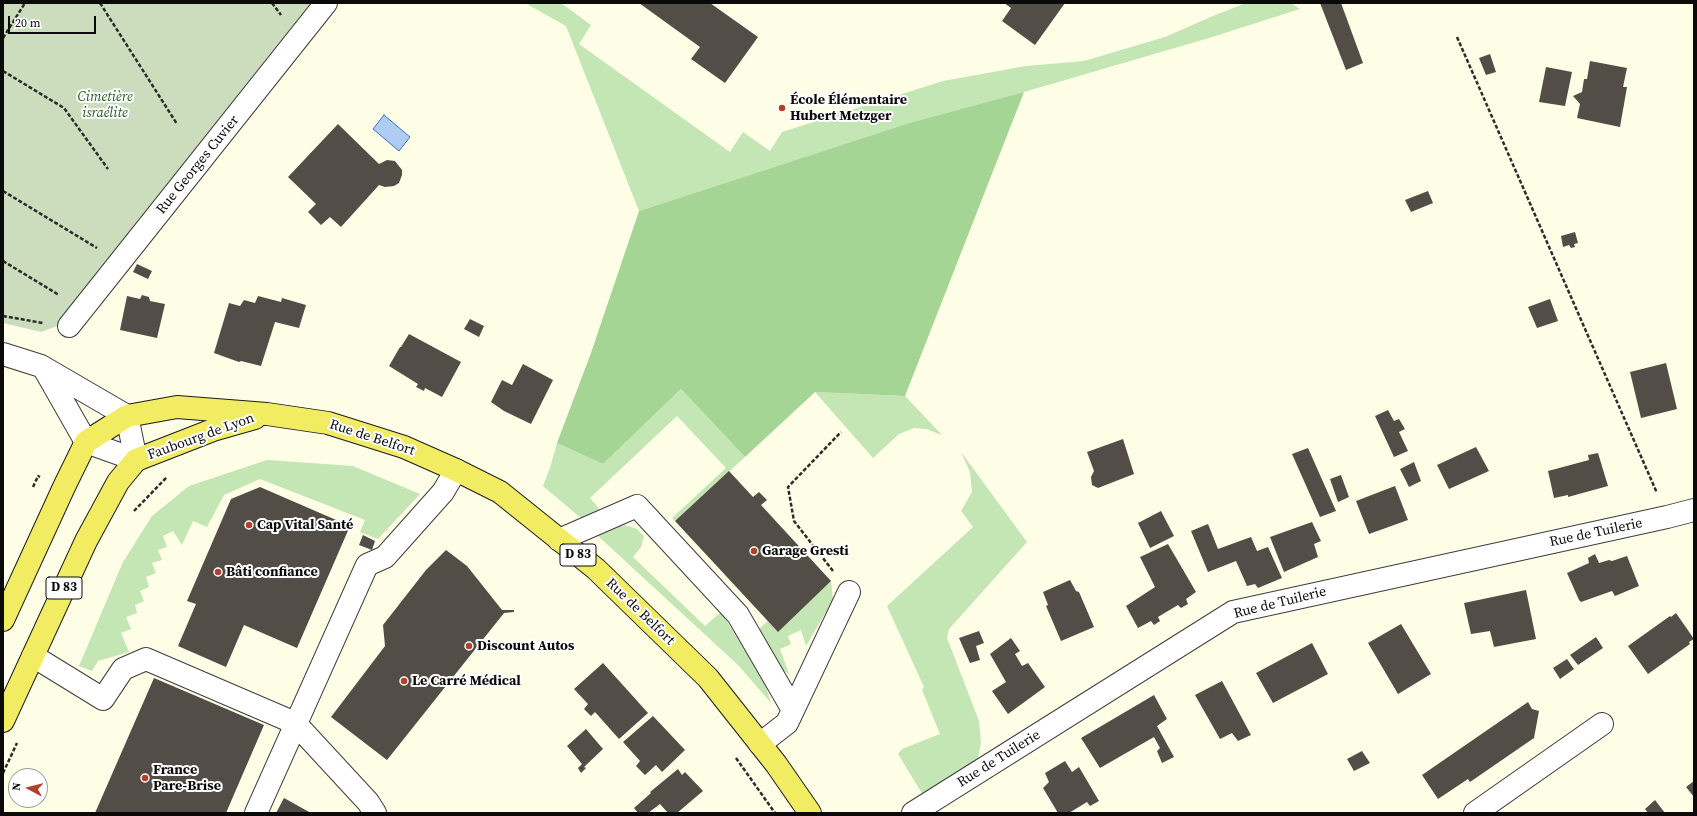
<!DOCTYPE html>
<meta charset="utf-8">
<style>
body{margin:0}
#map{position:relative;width:1697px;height:816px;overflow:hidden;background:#fefee7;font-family:"Source Serif 4",serif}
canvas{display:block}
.frame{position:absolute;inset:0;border:4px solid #0a0a0a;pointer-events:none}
.north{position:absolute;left:8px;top:768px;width:40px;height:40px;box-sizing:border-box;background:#fff;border:1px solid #9d9d9d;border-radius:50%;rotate:277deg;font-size:11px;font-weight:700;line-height:16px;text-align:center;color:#0a0a0a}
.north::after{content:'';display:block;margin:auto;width:14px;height:18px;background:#b23f2a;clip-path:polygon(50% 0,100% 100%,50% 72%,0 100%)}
.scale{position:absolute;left:8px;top:16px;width:88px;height:18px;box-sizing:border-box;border:2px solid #0a0a0a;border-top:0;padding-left:5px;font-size:12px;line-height:14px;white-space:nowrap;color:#0a0a0a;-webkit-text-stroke:3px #fff;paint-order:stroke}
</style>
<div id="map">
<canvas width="1697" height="816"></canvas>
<div class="frame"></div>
<div class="north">N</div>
<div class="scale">20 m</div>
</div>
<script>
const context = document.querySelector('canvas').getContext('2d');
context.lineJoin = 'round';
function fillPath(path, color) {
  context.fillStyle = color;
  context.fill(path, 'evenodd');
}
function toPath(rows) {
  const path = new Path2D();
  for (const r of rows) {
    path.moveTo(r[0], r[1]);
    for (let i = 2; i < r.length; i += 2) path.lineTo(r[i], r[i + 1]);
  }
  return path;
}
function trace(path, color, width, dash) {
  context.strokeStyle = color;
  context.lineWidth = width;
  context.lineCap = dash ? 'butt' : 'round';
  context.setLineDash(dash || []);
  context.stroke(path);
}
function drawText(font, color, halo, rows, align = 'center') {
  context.font = font + ' "Source Serif 4",serif';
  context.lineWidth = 4;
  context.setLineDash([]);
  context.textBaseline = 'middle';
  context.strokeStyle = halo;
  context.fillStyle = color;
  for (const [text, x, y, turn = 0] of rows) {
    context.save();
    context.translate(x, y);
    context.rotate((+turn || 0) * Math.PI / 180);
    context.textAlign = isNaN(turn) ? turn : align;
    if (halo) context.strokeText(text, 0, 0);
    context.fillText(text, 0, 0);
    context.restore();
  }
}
const green = toPath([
 [525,3,561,3,591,25,579,44,730,152,743,132,770,151,782,132,943,81,1026,66,1084,61,1165,37,1213,16,1246,3,1291,3,1300,9,1209,38,1024,92,909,123,639,211,566,26],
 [681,389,745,457,675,521,672,518,726,468,677,416,590,498,602,512,582,519,543,486,550,468,557,443,603,464],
 [815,392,905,396,942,435,926,429,914,428,899,434,873,458],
 [961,452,1027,542,949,629,947,638,979,721,981,742,978,759,923,795,898,754,902,749,940,734,922,690,924,687,887,606,973,527,961,511,972,492,970,472],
 [267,460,353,466,420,494,378,539,360,532,365,520,260,479,224,495,207,527,193,521,182,545,173,531,163,536,167,547,158,550,162,560,152,563,156,573,146,577,149,587,140,591,144,601,135,605,137,613,126,617,131,629,121,633,129,652,98,661,92,671,79,666,123,562,152,516,189,486],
 [625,525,637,529,644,536,641,547,633,557,705,626,721,612,764,680,771,703,738,665,597,535,616,527],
 [831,581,833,600,806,646,801,630,788,636,791,644,780,649,789,674,779,668,759,634,760,628,768,621,778,631]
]);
const forest = toPath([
 [1024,92,905,396,815,392,745,457,681,389,603,464,557,443,591,353,639,211,909,123]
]);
const cemetery = toPath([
 [3,3,315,3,63,324,41,332,3,323]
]);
const water = toPath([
 [384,115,410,137,399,151,373,129,384,115]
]);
const building = toPath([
 [639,3,710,3,758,37,725,83,691,59,700,47],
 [1004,3,1065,3,1035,45,1002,21,1011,8],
 [1320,3,1341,3,1363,63,1346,70],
 [1490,54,1496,72,1486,75,1479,58],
 [1590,61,1627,68,1623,87,1627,87,1620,127,1577,118,1580,104,1573,96,1582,92,1584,79,1587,79],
 [1546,67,1572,72,1565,106,1539,102],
 [338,124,379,164,387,160,395,161,402,170,402,175,399,183,394,186,385,187,379,185,341,227,330,217,321,225,308,212,316,204,288,177],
 [1428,191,1433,203,1411,212,1405,200],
 [1575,232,1578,243,1574,244,1575,247,1571,248,1569,245,1563,247,1561,236],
 [137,264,152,271,148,279,133,272],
 [142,295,149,297,150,301,165,304,157,338,120,330,127,296,140,299],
 [258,296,281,302,282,298,306,305,299,328,275,322,261,366,241,361,239,362,214,353,229,303,240,306,244,300,255,303],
 [1550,299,1558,321,1537,328,1528,307],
 [470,319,484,326,479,337,464,329],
 [409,334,461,362,442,397,425,388,424,391,416,387,418,384,389,366,400,347,401,347],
 [1666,363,1677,409,1641,418,1630,372],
 [523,364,553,380,531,424,504,411,491,402,502,380,512,385],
 [1388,410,1394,421,1399,419,1405,429,1399,432,1408,451,1394,457,1375,416],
 [1123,439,1134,474,1098,488,1092,485,1091,477,1094,471,1087,452],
 [1476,447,1489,471,1449,489,1437,465],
 [1308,448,1336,511,1320,517,1292,454],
 [1598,453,1608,486,1568,497,1568,495,1554,498,1548,471,1589,460,1588,455],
 [1414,462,1421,481,1409,487,1400,469],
 [729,471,753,497,759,492,767,500,761,505,831,581,778,632,675,521],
 [1341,475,1349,497,1338,502,1330,479],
 [1395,486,1408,520,1369,534,1356,501],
 [260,487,350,526,297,648,244,625,226,667,178,646,196,604,187,601,231,499],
 [1161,511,1174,536,1150,548,1138,523],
 [1312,522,1321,541,1314,544,1318,557,1284,572,1270,537],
 [1208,524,1218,549,1251,537,1257,551,1268,547,1282,578,1258,588,1255,584,1247,586,1236,561,1208,572,1191,531],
 [363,535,375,541,372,550,359,545],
 [1168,544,1196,592,1186,599,1188,604,1181,608,1178,605,1158,617,1160,621,1154,625,1151,621,1138,628,1126,606,1155,587,1140,557],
 [446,550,467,566,502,610,514,610,514,612,504,613,387,760,331,717,385,646,383,625,426,570],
 [1595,554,1599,563,1609,560,1612,561,1627,556,1639,586,1615,596,1612,591,1581,602,1579,600,1567,573,1589,563,1588,558],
 [1070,580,1076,591,1079,592,1094,627,1061,641,1046,606,1048,605,1043,592],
 [1526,590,1536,639,1494,647,1490,631,1471,634,1464,603],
 [1676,613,1694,639,1689,642,1690,644,1648,674,1628,646,1670,616,1671,617],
 [1401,624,1431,674,1398,694,1368,643],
 [979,631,984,643,976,646,980,660,970,663,959,638],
 [1596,637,1603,648,1578,665,1570,655],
 [1011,638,1020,651,1015,654,1022,666,1028,663,1045,687,1008,714,992,691,1006,682,990,654],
 [1312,643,1328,674,1273,703,1256,673],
 [1567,659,1574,669,1560,679,1553,668],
 [603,663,648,713,619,739,595,712,591,716,584,709,588,704,574,689],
 [154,678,264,725,226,813,95,813],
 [1222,681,1251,735,1238,741,1232,733,1220,739,1195,695],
 [1154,695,1167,719,1157,726,1174,757,1162,763,1157,751,1160,748,1154,737,1100,768,1081,738],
 [1528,702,1532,709,1539,711,1534,738,1470,782,1468,779,1438,799,1422,775],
 [653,716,685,750,662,772,656,765,645,775,636,766,640,761,623,742],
 [586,729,603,749,584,767,586,768,581,773,578,768,582,764,567,746],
 [1362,751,1370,763,1354,771,1347,759],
 [1065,761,1072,772,1079,767,1099,801,1090,806,1087,802,1069,813,1058,813,1043,788,1049,782,1045,773],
 [678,769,682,775,685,772,703,791,677,813,668,813,660,804,648,813,638,813,634,808,651,793,650,792],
 [1694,781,1694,797,1686,787],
 [284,798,311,813,276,813],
 [1655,800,1665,813,1648,813,1645,809]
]);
const path = toPath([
 [100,3,177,124],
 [272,3,281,15],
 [1457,37,1657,493],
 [3,38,25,3],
 [3,71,64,108,108,169],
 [3,191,97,248],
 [3,261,59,295],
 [3,316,43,323],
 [33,487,38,476,40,477],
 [134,511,167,477],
 [833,571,794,521,788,487,841,432],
 [736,758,775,813],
 [3,773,17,743]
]);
const minor = toPath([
 [69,326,326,3],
 [3,354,41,366,127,416,136,460],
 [45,370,86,442,136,460],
 [559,540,637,506,738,615,793,710],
 [33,656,103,699,123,669,146,659,295,723,368,802,375,813],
 [760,744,787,723,849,592],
 [256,813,367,565,385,557,443,492,456,470],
 [913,813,1233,612,1667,517,1694,510],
 [1475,813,1602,724]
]);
const major = toPath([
 [3,620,64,487,86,442,127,416,177,407,267,414,328,423,404,447,456,470,500,492,596,569,708,678,776,764,810,813],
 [3,721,86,541,118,482,136,460,213,430,255,418]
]);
const markers = [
 [782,108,4,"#b23f2a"],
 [249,525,4,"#b23f2a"],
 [754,551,4,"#b23f2a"],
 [218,572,4,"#b23f2a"],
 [469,646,4,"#b23f2a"],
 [404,681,4,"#b23f2a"],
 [145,778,4,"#b23f2a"]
];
const shields = [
 [578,555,36],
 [64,588,36]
];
const shieldNames = [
 ["D 83",578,555],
 ["D 83",64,588]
];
const parkNames = [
 ["Cimetière",105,97],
 ["israélite",105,113]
];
const poiNames = [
 ["École Élémentaire",790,100],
 ["Hubert Metzger",790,116],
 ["Cap Vital Santé",257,525],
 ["Garage Gresti",762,551],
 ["Bâti confiance",226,572],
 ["Discount Autos",477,646],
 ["Le Carré Médical",412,681],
 ["France",153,770],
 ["Pare-Brise",153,786]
];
const streetNames = [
 ["Rue Georges Cuvier",198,165,-51],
 ["Faubourg de Lyon",201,437,-20],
 ["Rue de Belfort",372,438,18],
 ["Rue de Tuilerie",1596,533,-12],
 ["Rue de Tuilerie",1280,603,-14],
 ["Rue de Belfort",640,612,44],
 ["Rue de Tuilerie",999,759,-32]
];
fillPath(green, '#c4e5b4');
fillPath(forest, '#a4d594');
fillPath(cemetery, '#cbddbc');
fillPath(water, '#afccf3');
trace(water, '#3972c6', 1);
fillPath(building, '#524d47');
trace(minor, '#3d3d3d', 24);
trace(major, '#1b1b1b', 24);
trace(path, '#2c2c2c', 2.5, [4, 2]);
trace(minor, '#fff', 22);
trace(major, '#f2ec63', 22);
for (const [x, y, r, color] of markers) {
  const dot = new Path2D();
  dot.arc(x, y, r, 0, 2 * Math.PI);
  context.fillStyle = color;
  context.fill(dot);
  trace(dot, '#fff', 1.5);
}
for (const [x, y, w] of shields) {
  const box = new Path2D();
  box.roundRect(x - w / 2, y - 11, w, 22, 3);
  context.fillStyle = '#fff';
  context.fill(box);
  trace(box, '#0a0a0a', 1);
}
drawText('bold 13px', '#0a0a0a', null, shieldNames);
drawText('italic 14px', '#1f5d1e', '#fff', parkNames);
drawText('bold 14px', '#0a0a0a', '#fff', poiNames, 'left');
drawText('14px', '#0a0a0a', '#fff', streetNames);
</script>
